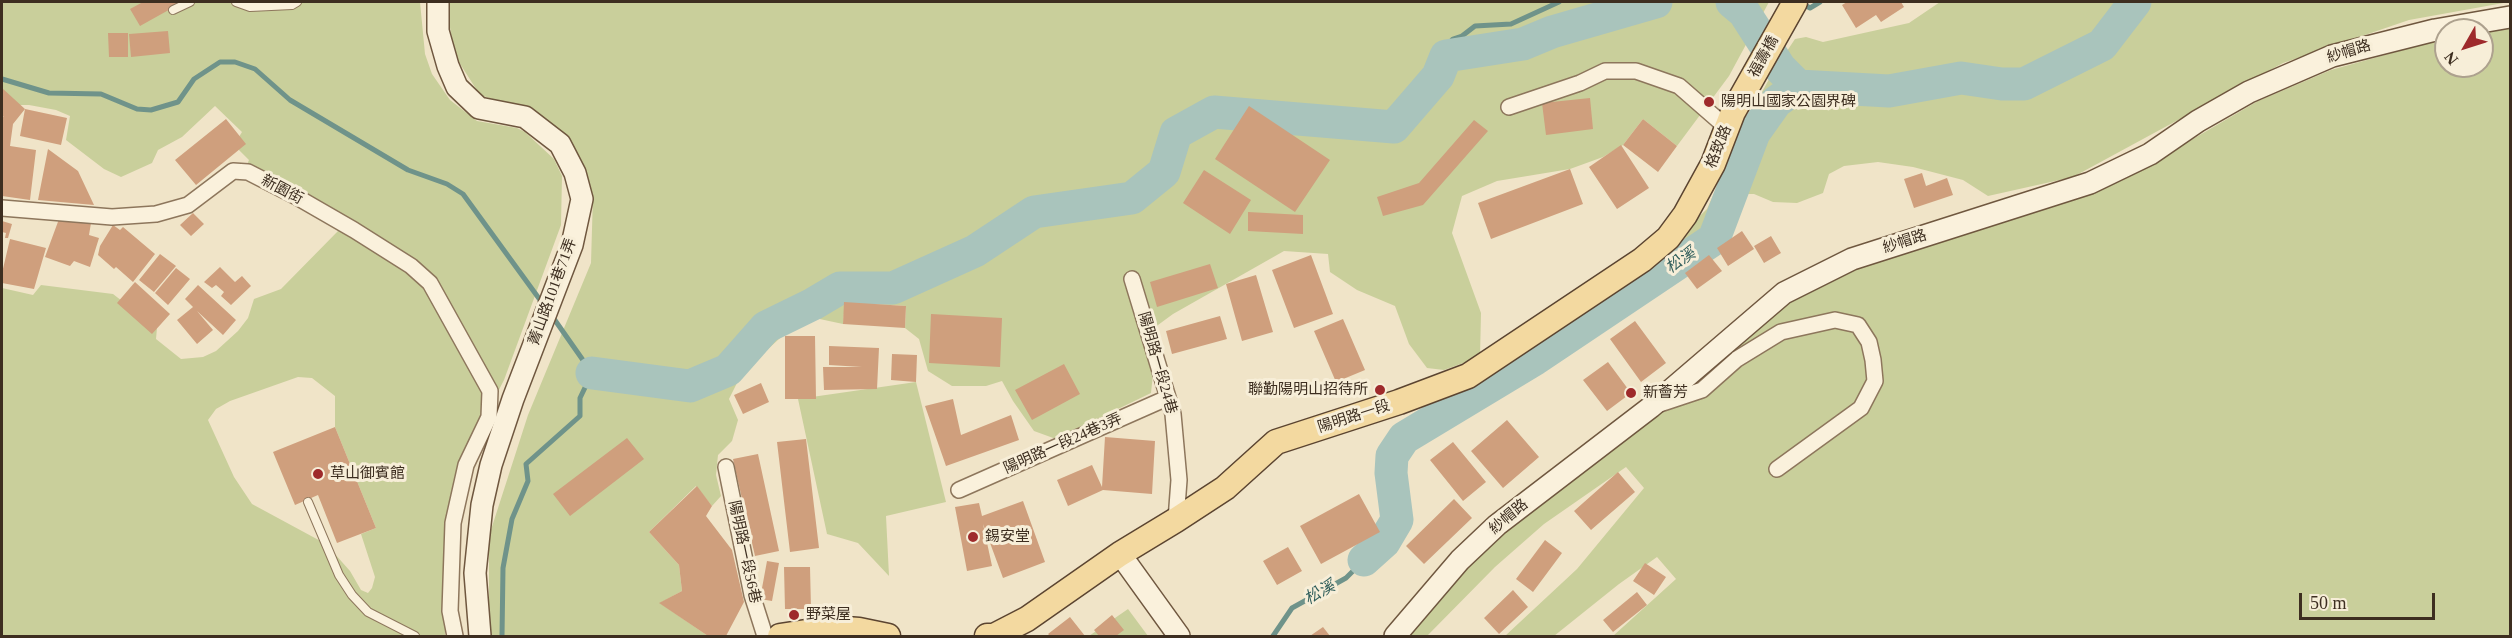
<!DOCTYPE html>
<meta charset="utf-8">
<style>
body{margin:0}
#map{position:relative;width:2512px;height:638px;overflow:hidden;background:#f0e4c8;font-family:"Times New Roman",serif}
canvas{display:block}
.frame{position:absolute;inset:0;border:3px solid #3d2e20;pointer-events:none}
.north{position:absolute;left:2434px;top:18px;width:60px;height:60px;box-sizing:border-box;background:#f7eed8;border:2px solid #ada18e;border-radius:50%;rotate:231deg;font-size:16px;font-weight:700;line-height:24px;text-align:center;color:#3d2e20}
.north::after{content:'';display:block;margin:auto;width:21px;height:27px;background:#9e2a2b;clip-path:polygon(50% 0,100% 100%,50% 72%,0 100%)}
.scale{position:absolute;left:2299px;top:593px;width:136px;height:27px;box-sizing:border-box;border:3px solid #3d2e20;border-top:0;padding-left:8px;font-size:18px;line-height:21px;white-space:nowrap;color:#3d2e20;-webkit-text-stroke:4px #f7eed8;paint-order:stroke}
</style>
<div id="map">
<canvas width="2512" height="638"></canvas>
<div class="frame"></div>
<div class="north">N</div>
<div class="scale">50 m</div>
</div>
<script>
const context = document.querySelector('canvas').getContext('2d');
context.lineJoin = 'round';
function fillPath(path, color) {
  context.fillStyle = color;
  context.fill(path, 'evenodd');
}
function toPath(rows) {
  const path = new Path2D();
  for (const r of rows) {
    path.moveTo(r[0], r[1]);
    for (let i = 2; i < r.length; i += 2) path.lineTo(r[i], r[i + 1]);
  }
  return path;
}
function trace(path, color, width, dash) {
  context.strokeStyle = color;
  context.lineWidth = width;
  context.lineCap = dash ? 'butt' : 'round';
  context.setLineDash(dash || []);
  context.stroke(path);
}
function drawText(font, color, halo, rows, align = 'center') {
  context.font = font + ' "Times New Roman","Noto Sans TC",serif';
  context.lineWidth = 6;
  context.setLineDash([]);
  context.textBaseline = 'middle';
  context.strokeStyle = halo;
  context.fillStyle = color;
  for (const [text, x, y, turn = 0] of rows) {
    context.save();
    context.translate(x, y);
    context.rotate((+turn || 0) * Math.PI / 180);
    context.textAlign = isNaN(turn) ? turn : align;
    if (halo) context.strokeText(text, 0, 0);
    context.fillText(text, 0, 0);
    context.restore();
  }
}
const green = toPath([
 [2,2,420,2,425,54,432,74,450,100,477,121,517,128,525,132,554,159,562,176,561,225,504,380,455,475,445,521,445,636,2,636,2,288,33,295,41,285,113,294,157,328,156,339,181,359,203,357,216,351,238,331,248,318,254,299,281,289,338,231,339,215,246,167,249,160,234,145,242,132,215,106,182,137,158,150,152,163,121,177,104,169,66,140,70,116,56,110,29,105,2,105],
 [298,377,312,378,335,396,335,427,376,528,361,534,375,577,372,588,368,593,361,590,350,571,326,544,252,504,234,477,208,420,216,409,230,401],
 [449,2,1769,2,1729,76,1677,146,1643,119,1623,145,1603,157,1570,169,1497,181,1462,196,1452,233,1481,313,1480,357,1444,370,1427,368,1409,344,1395,306,1357,290,1330,272,1328,254,1284,251,1173,314,1158,325,1151,393,1056,439,1034,431,1013,401,1002,381,986,386,952,386,928,371,919,339,905,328,906,306,845,302,843,324,815,318,792,327,742,373,729,399,738,420,732,441,718,455,716,475,721,496,712,506,696,486,649,532,679,565,682,591,660,603,708,636,489,636,489,536,528,415,591,263,593,195,585,172,530,111,480,95,455,56,449,22],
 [1940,2,2509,2,2409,20,2283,63,2073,177,1988,196,1963,180,1913,167,1878,162,1844,166,1829,174,1823,193,1797,203,1773,202,1754,194,1745,194,1730,227,1674,246,1684,231,1707,209,1746,121,1773,72,1795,39,1806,37,1823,42,1909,23],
 [2510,24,2510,636,1613,636,1676,579,1657,557,1619,584,1554,636,1505,636,1577,569,1644,488,1626,467,1544,524,1495,567,1427,636,1405,636,1465,562,1786,297,1856,266,2121,181,2258,101,2331,70,2446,38,2446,66,2482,66,2482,30],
 [916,382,946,502,886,516,889,576,858,543,827,534,798,399],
 [1128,609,1148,636,1089,636]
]);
const stream = toPath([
 [1800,2,1810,8,1820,2],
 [1446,56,1446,47,1453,39,1462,36,1475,26,1511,24,1559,2],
 [2,79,49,93,101,94,137,109,151,110,178,102,194,79,220,62,235,62,255,69,290,100,408,170,447,184,463,194,543,304],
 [502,636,503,568,512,519,528,481,526,464,580,416,580,398,592,373,552,316],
 [1273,636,1292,608,1346,578,1364,560]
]);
const river = toPath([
 [1732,2,1744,12,1780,68,1798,86],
 [592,373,690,386,728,370,766,327,813,304,840,288,893,288,975,251,1034,212,1132,198,1164,172,1176,133,1214,112,1394,127,1438,76,1446,56,1523,44,1552,32,1656,2],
 [1364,560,1384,542,1397,520,1391,473,1392,456,1404,438,1535,359,1714,239,1754,133,1776,102,1798,86,1889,91,1961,78,2002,84,2024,84,2102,45,2135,2]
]);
const building = toPath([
 [143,2,183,2,140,26,130,9],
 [1847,2,1901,2,1904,7,1881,22,1876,15,1856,28,1842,5],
 [168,31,170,53,131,57,129,34],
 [108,33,128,33,128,57,109,57],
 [2,88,25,109,13,124,10,146,36,150,30,200,2,196,2,116,4,117,2,115],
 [1590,98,1593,129,1546,135,1542,103],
 [1249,106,1330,160,1295,212,1215,159],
 [25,109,67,118,61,145,20,136],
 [226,119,246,144,196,185,175,160],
 [1643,119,1677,146,1658,172,1623,145],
 [1474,120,1488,131,1423,205,1383,216,1377,197,1419,183],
 [1621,145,1649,188,1617,209,1589,167],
 [48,149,78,171,94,205,38,200],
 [1570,169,1583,204,1491,239,1478,203],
 [1204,170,1251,200,1230,234,1183,203],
 [1922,173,1926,186,1947,178,1953,195,1914,208,1904,179],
 [1248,212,1303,215,1303,234,1248,231],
 [193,213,204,224,191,236,180,225],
 [59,219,91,223,89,235,99,238,90,267,74,261,70,266,45,257],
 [2,221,12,224,8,238,5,238,6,233,2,232],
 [113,225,120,230,123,227,155,254,133,282,116,267,114,269,98,255,100,246],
 [1742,231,1754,249,1728,266,1717,248],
 [1771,236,1781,253,1764,263,1754,246],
 [10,239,46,248,34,289,2,283,2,273],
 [160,254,176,266,154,292,139,280],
 [1311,255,1333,314,1294,328,1272,270],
 [1709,255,1722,271,1697,289,1685,273],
 [1210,264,1218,288,1157,307,1150,282],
 [220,267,235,282,242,276,251,286,231,305,221,296,224,292,216,285,212,288,204,282],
 [176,268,190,279,168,305,155,293],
 [1256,275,1273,332,1242,341,1226,284],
 [135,282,170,314,152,334,117,303],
 [198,285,236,320,223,335,197,311,213,330,197,344,177,320,193,307,185,299],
 [844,302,906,306,905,328,843,324],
 [931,314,1002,318,1000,367,929,363],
 [1220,316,1227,339,1172,354,1166,331],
 [1343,319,1365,370,1336,382,1314,331],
 [1635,321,1666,363,1641,382,1610,339],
 [785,336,815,336,816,399,785,399],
 [829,346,879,348,877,389,824,390,823,367,862,367,829,365],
 [892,354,917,355,916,382,891,380],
 [1608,362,1631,393,1607,411,1583,380],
 [1064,364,1080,394,1032,420,1015,390],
 [761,383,769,402,743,414,734,395],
 [953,399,961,435,1011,415,1019,440,946,466,925,406],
 [1507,420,1539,457,1503,488,1471,451],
 [335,427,376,528,337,543,318,495,295,505,273,452],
 [1105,437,1155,441,1152,494,1103,490,1068,506,1057,480,1092,465,1102,487],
 [627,438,644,459,570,516,553,494],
 [806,439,819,548,790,552,777,442],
 [1453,442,1486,482,1463,501,1430,460],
 [758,454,779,551,755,556,733,459],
 [1618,472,1635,492,1591,530,1574,511],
 [697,486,712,506,706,516,732,550,744,602,726,636,708,636,659,603,682,591,679,565,649,532],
 [1359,494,1380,532,1321,564,1300,526],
 [1454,499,1472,518,1424,564,1406,546],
 [1023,501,1045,562,1003,578,983,524,992,566,967,571,955,507,979,503,982,516],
 [1545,540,1562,553,1533,592,1516,579],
 [1288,547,1302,571,1277,585,1263,561],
 [767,561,779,563,772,601,760,599],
 [1645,563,1666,577,1654,595,1633,581],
 [784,567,810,567,811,609,785,609],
 [1513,590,1528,607,1499,634,1484,618],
 [1637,592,1647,605,1613,632,1603,620],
 [1112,615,1124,630,1116,636,1099,636,1094,630],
 [1070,617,1085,636,1050,636,1048,634],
 [1323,627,1330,636,1310,636]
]);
const lane = toPath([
 [236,2,250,7,292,5,297,2],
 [173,10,190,2],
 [308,502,339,575,352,595,368,612,415,636]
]);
const street = toPath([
 [1509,107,1580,83,1605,71,1636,71,1679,86,1726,127],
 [2,208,112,217,156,214,188,205,233,171,248,172,295,196,354,230,411,266,430,283,490,391,489,417,466,465,453,523,450,611,455,636],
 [1132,279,1173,414,1179,480,1176,520],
 [1660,404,1702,390,1737,359,1781,332,1835,320,1858,325,1869,342,1873,360,1875,381,1861,408,1777,469],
 [726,467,752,595,765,636],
 [959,490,1167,398]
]);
const secondary = toPath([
 [438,2,438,31,448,66,457,87,479,108,525,117,560,144,575,173,582,199,572,245,513,399,491,465,482,505,475,573,480,636],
 [1120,554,1179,636],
 [1395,636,1460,560,1497,525,1651,407,1784,293,1852,259,2090,183,2150,154,2198,121,2249,92,2332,56,2435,30,2510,17]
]);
const primary = toPath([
 [780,636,832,628,859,630,888,636],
 [987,636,994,636,1027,619,1120,554,1176,520,1225,488,1276,442,1399,402,1468,376,1642,260,1668,238,1685,215,1713,164,1733,112,1795,2]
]);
const markers = [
 [1709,102,6,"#9e2a2b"],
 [1380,390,6,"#9e2a2b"],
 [1631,393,6,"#9e2a2b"],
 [318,474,6,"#9e2a2b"],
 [973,537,6,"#9e2a2b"],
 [794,615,6,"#9e2a2b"]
];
const streetNames = [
 ["紗帽路",2349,52,-17],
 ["福壽橋",1764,57,-61],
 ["格致路",1719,147,-68],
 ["新園街",282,190,28],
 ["紗帽路",1905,242,-18],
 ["菁山路101巷71弄",553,292,-70],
 ["陽明路一段24巷",1157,363,74],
 ["陽明路一段",1354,417,-18],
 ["陽明路一段24巷3弄",1063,444,-24],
 ["紗帽路",1509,517,-40],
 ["陽明路一段56巷",744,552,78]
];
const poiNames = [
 ["陽明山國家公園界碑",1721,102],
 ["聯勤陽明山招待所",1368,390,"right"],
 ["新薈芳",1643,393],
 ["草山御賓館",330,474],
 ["錫安堂",985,537],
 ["野菜屋",806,615]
];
const waterNames = [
 ["松溪",1681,261,-34],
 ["松溪",1320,593,-29]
];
fillPath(green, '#c9cf9b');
trace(stream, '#6f938a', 5);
trace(river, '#a9c4bc', 33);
fillPath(building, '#cf9f7d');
trace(lane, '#8d765c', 10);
trace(street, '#8d765c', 18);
trace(secondary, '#6f573f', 24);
trace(primary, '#5b4430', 27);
trace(lane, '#faf1dc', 8);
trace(street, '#faf1dc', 15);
trace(secondary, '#faf1dc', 21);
trace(primary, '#f3d9a0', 24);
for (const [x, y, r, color] of markers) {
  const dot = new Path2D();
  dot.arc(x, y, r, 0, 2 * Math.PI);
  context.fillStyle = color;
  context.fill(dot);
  trace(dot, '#f7eed8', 2);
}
drawText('15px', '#3d2e20', '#f7eed8', streetNames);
drawText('15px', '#3d2e20', '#f7eed8', poiNames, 'left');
drawText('italic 16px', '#2f5d5a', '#f7eed8', waterNames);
</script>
